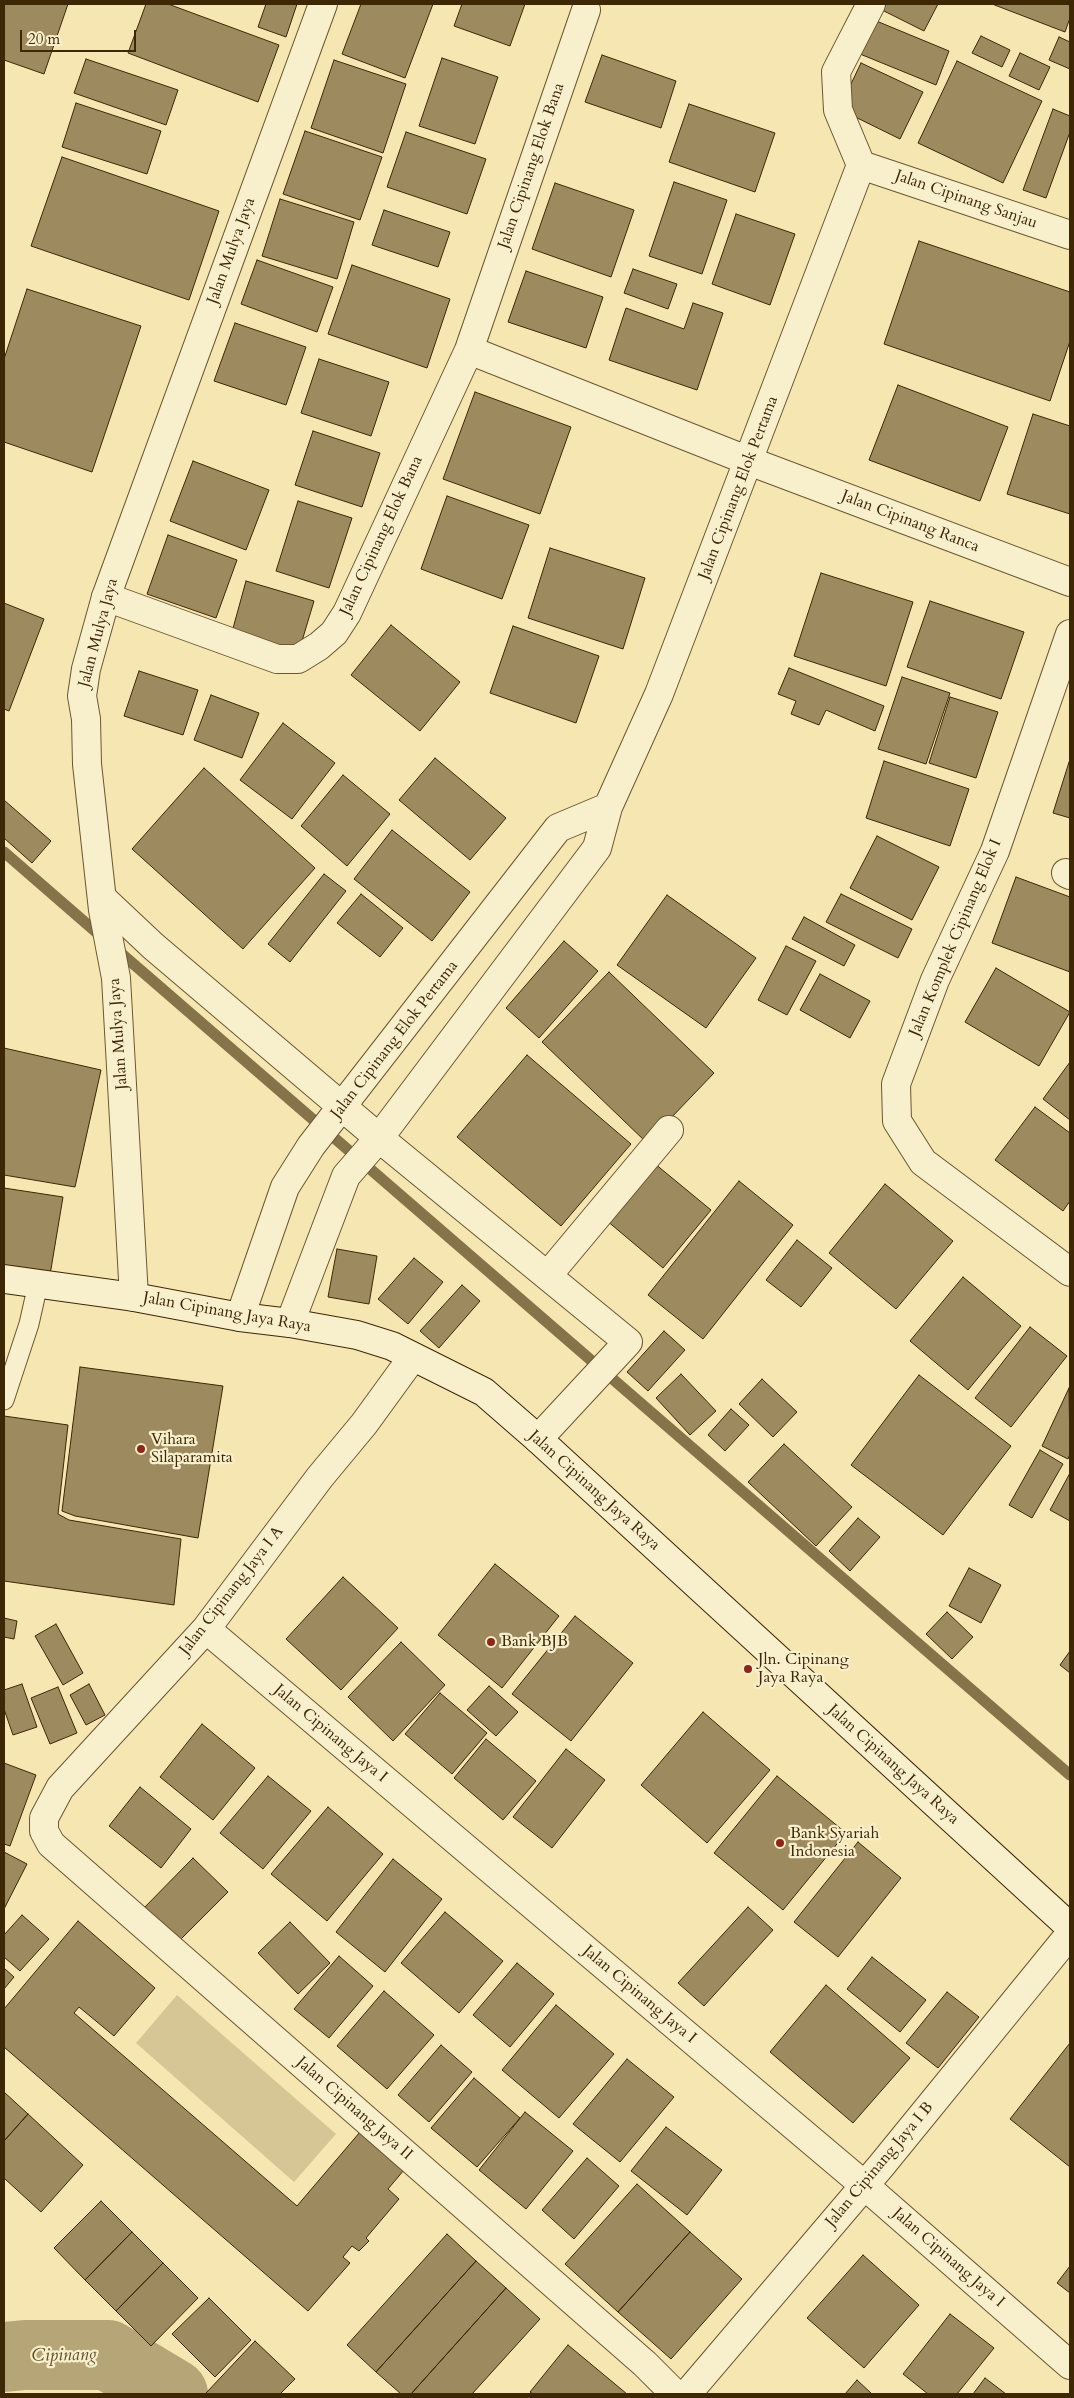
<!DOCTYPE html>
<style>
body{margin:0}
#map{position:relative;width:1074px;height:2398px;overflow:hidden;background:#f5e6b2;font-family:Cardo,serif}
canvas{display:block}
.frame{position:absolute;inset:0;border:5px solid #3d2705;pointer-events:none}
.scale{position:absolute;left:20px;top:30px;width:116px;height:22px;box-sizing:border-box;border:2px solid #3d2705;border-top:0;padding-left:6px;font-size:15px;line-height:18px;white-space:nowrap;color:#3d2705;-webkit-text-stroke:4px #f8efcd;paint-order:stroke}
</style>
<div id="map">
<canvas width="1074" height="2398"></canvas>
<div class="frame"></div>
<div class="scale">20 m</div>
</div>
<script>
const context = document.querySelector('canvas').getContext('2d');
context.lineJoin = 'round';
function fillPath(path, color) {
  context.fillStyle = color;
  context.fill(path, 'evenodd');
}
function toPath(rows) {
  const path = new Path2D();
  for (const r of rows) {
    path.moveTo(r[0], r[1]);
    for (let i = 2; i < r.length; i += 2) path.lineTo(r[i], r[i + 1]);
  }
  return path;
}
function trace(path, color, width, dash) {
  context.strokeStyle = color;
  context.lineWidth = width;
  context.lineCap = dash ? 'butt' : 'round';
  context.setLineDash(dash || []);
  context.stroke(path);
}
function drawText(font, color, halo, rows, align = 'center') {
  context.font = font + ' Cardo,serif';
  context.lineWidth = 4.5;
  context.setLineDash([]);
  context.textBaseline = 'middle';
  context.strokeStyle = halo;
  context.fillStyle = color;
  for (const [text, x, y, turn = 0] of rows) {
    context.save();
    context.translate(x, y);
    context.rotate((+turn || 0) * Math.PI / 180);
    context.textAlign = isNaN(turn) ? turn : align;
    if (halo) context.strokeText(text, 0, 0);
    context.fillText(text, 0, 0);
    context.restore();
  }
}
const green = toPath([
 [177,1995,336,2134,294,2182,136,2043]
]);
const stream = toPath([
 [4,852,103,938],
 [115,948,1070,1775]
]);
const river = toPath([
 [4,2357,25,2355,108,2355,173,2394]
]);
const building = toPath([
 [4,4,68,4,44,74,4,60,4,4],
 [146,4,168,4,279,45,258,102,128,53,146,4],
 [266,4,297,4,286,37,258,27,266,4],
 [361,4,433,4,405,78,342,54,361,4],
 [462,4,525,4,510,46,454,26,462,4],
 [883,4,938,4,924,31,880,9,883,4],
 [992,4,1066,4,1070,5,1070,18,1065,32,992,4],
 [874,20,949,51,936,85,860,54,874,20],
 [981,36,1010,50,1002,67,972,53,981,36],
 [1059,37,1070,42,1070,69,1049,60,1059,37],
 [1020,53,1050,67,1039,90,1009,76,1020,53],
 [602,55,676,81,661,128,585,102,602,55],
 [442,58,498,77,475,144,419,126,442,58],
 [86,59,178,90,166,125,74,93,86,59],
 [334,60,406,84,383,153,311,128,334,60],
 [957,61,1042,101,1003,183,918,143,957,61],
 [861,63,923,92,900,139,839,109,861,63],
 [76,103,161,131,147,174,62,147,76,103],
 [689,104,775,133,755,192,669,162,689,104],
 [1053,109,1070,116,1070,132,1046,198,1023,190,1053,109],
 [305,131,382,157,360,220,283,194,305,131],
 [406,132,486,159,467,214,387,187,406,132],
 [62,157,219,211,189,300,31,246,62,157],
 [674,182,727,200,702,274,649,256,674,182],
 [555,183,634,210,611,277,532,249,555,183],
 [280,199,354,222,337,279,262,256,280,199],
 [384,210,450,232,438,267,372,245,384,210],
 [736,214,795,234,770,305,712,284,736,214],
 [919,241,1070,292,1070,341,1050,401,884,344,919,241],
 [257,260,333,287,317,332,241,304,257,260],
 [352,265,450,299,427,368,328,334,352,265],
 [633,269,677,284,668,309,624,293,633,269],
 [526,271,603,297,586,348,508,322,526,271],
 [27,289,141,326,92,472,4,442,4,359,27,289],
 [693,303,723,313,697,390,609,360,626,308,684,329,693,303],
 [235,323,306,347,286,405,214,381,235,323],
 [319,359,389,382,371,436,301,413,319,359],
 [898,385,1008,427,980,501,869,460,898,385],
 [475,392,571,427,540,514,443,479,475,392],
 [1033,414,1070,426,1070,514,1007,494,1033,414],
 [313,431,380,453,362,507,295,485,313,431],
 [193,461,269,490,246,550,170,521,193,461],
 [447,496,529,525,502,599,421,569,447,496],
 [298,501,352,518,329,588,276,571,298,501],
 [168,535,237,560,216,618,147,594,168,535],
 [550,548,645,578,623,649,528,618,550,548],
 [821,573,913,602,886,686,794,656,821,573],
 [246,581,314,601,299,651,232,632,246,581],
 [930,601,1024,632,1001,699,907,667,930,601],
 [4,603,44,619,9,711,4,709,4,603],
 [391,625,460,682,420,731,351,675,391,625],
 [513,626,599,656,576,723,490,693,513,626],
 [789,668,884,706,875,731,826,710,819,725,791,714,796,701,778,694,789,668],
 [139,671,198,690,183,735,124,716,139,671],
 [902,677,950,693,926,764,878,749,902,677],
 [211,695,259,713,242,758,194,740,211,695],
 [950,697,998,712,976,778,929,763,950,697],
 [283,723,335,763,292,819,240,780,283,723],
 [435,758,506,818,470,860,399,800,435,758],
 [1070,759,1070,818,1053,813,1070,759],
 [884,761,969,789,950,846,866,818,884,761],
 [204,768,315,868,243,949,132,849,204,768],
 [343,775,390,814,347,866,301,826,343,775],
 [4,800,51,841,32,863,4,838,4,800],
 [392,830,470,892,432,941,354,879,392,830],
 [877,836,939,867,912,920,850,888,877,836],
 [324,874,346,891,290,962,268,944,324,874],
 [1016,877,1070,897,1070,972,992,943,1016,877],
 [361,894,403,928,380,957,337,923,361,894],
 [841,894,912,929,898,958,826,922,841,894],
 [667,895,756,958,706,1028,617,965,667,895],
 [804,917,855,945,844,966,792,939,804,917],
 [564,941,598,971,539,1038,506,1008,564,941],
 [786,946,816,961,787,1015,758,1000,786,946],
 [996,968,1070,1012,1039,1066,965,1022,996,968],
 [609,972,714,1073,647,1143,542,1042,609,972],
 [820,974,870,1001,850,1038,800,1010,820,974],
 [4,1048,101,1070,75,1187,4,1175,4,1048],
 [527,1055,631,1144,561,1226,457,1137,527,1055],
 [1070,1062,1070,1120,1043,1099,1070,1062],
 [1035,1107,1070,1133,1070,1201,1063,1211,995,1160,1035,1107],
 [654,1163,711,1210,663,1268,606,1220,654,1163],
 [739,1181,793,1225,703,1339,648,1295,739,1181],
 [885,1184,953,1241,896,1309,829,1253,885,1184],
 [4,1188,63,1197,50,1275,4,1268,4,1188],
 [797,1240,832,1268,801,1307,766,1280,797,1240],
 [337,1249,377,1256,369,1304,328,1297,337,1249],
 [414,1258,443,1282,408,1324,378,1299,414,1258],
 [963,1277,1021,1326,968,1390,910,1341,963,1277],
 [462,1285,480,1301,439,1348,420,1331,462,1285],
 [1030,1327,1067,1356,1011,1427,975,1398,1030,1327],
 [664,1331,685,1350,648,1391,627,1372,664,1331],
 [80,1367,223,1386,198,1538,75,1516,62,1511,80,1367],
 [681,1374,716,1411,690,1435,656,1398,681,1374],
 [919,1375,1011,1446,943,1535,851,1465,919,1375],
 [762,1379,797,1412,773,1437,739,1404,762,1379],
 [1069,1388,1070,1454,1068,1459,1042,1446,1069,1388],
 [731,1409,749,1425,725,1451,708,1435,731,1409],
 [4,1416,68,1425,58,1514,69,1520,181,1539,174,1605,4,1581,4,1416],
 [784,1444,852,1507,816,1546,748,1482,784,1444],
 [1040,1450,1063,1464,1032,1518,1009,1505,1040,1450],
 [1070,1473,1070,1521,1050,1510,1070,1473],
 [858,1518,880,1537,850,1571,829,1551,858,1518],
 [495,1564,559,1616,502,1688,438,1635,495,1564],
 [969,1568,1001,1585,981,1623,949,1606,969,1568],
 [343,1577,398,1628,341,1690,286,1639,343,1577],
 [947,1612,973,1637,952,1659,926,1634,947,1612],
 [575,1616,633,1663,571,1741,512,1694,575,1616],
 [4,1618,17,1621,14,1639,4,1637,4,1618],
 [56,1624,83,1673,63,1685,35,1636,56,1624],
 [401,1642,445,1685,393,1741,348,1697,401,1642],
 [1070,1651,1070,1673,1060,1665,1070,1651],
 [22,1684,37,1727,13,1735,4,1709,4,1690,22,1684],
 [89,1684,105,1715,86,1725,70,1695,89,1684],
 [489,1686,518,1712,496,1736,467,1710,489,1686],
 [58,1687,77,1733,50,1744,31,1698,58,1687],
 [440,1693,487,1733,452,1774,405,1734,440,1693],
 [703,1712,770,1770,707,1843,641,1785,703,1712],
 [202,1724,255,1768,213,1820,160,1777,202,1724],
 [486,1739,536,1781,503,1820,454,1778,486,1739],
 [566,1749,605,1780,552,1848,513,1817,566,1749],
 [4,1763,36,1775,10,1846,4,1844,4,1763],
 [268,1776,311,1811,263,1869,220,1833,268,1776],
 [777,1776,846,1833,783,1910,714,1853,777,1776],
 [140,1787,191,1829,161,1868,109,1826,140,1787],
 [328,1807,383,1854,327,1921,271,1874,328,1807],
 [858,1842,901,1878,838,1957,794,1922,858,1842],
 [4,1852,27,1864,4,1909,4,1852],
 [193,1858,228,1892,174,1946,140,1912,193,1858],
 [393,1859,442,1899,385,1972,336,1932,393,1859],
 [748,1907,773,1930,704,2006,678,1983,748,1907],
 [445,1912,503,1961,459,2013,401,1963,445,1912],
 [22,1915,49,1939,20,1971,4,1957,4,1935,22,1915],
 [78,1921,155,1988,114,2036,79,2007,74,2013,297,2206,360,2132,404,2170,388,2189,399,2199,366,2238,369,2241,359,2251,352,2246,343,2257,350,2263,308,2311,4,2047,4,2009,78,1921],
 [290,1922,330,1963,298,1994,258,1953,290,1922],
 [339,1956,373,1986,329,2038,294,2009,339,1956],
 [872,1957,926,2000,900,2032,847,1989,872,1957],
 [517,1963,554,1994,510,2047,473,2015,517,1963],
 [4,1968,14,1977,4,1989,4,1968],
 [826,1985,910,2058,853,2123,770,2052,826,1985],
 [384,1991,434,2035,387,2089,337,2046,384,1991],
 [947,1992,979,2017,938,2068,906,2043,947,1992],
 [556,2005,614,2054,559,2118,502,2070,556,2005],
 [1070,2043,1070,2167,1010,2119,1070,2043],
 [441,2045,472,2072,429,2122,398,2095,441,2045],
 [627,2059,674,2097,620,2162,573,2124,627,2059],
 [474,2078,520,2118,477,2167,431,2128,474,2078],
 [4,2092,28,2114,4,2141,4,2092],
 [525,2112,573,2151,526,2209,479,2170,525,2112],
 [28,2114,83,2165,41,2212,4,2178,4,2141,28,2114],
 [666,2127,722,2170,687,2215,631,2171,666,2127],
 [587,2158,619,2186,574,2239,542,2210,587,2158],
 [637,2184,690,2232,618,2312,565,2264,637,2184],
 [101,2201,132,2232,85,2280,54,2248,101,2201],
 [132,2232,163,2263,116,2311,85,2280,132,2232],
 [690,2232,742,2279,671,2359,618,2312,690,2232],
 [447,2234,476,2261,376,2372,347,2345,447,2234],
 [863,2255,919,2305,864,2368,807,2318,863,2255],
 [476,2261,506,2288,411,2394,401,2394,376,2372,476,2261],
 [163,2263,198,2298,151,2346,116,2311,163,2263],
 [1070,2266,1070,2293,1057,2283,1070,2266],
 [506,2288,540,2319,472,2394,411,2394,506,2288],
 [209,2298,251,2340,215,2377,172,2334,209,2298],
 [950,2314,994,2348,957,2394,928,2394,903,2374,950,2314],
 [255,2341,295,2379,280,2394,208,2394,206,2393,255,2341],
 [568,2345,627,2394,533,2394,530,2392,568,2345],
 [985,2378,1006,2394,973,2394,985,2378],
 [857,2380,872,2394,845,2394,857,2380]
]);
const service = toPath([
 [4,1400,29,1324,38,1284]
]);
const minor = toPath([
 [861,165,1070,235],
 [861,165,838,110,836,72,871,4],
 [469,350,749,461,1070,582],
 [106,597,277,659,298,659,319,646,334,633,347,613,469,350,586,10],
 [1070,634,995,851,935,980,896,1084,897,1121,923,1162,1070,1272],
 [1066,873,1070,875],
 [102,898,153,946,379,1138,628,1342,538,1439],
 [548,1275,669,1130],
 [240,1317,285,1187,311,1146,558,828,608,807],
 [290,1323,346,1176,379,1138,597,848,608,807,659,694,861,165],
 [412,1358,364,1424,320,1477,206,1629,60,1788,44,1818,44,1831,51,1844,645,2364,675,2394],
 [206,1629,864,2185,1070,2365],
 [687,2394,881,2166,1070,1934]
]);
const tertiary = toPath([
 [134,1297,116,978,103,910,87,764,86,719,82,696,86,669,106,597,323,4]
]);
const secondary = toPath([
 [4,1279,134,1297,240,1317,290,1323,357,1335,392,1346,484,1392,538,1439,1070,1927]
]);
const markers = [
 [141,1449,5,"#8f2418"],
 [491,1642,5,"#8f2418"],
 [748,1669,5,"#8f2418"],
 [780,1843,5,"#8f2418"]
];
const streetNames = [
 ["Jalan Cipinang Elok Bana",532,166,-71],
 ["Jalan Cipinang Sanjau",966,200,19],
 ["Jalan Mulya Jaya",232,251,-70],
 ["Jalan Cipinang Elok Pertama",739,488,-69],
 ["Jalan Cipinang Ranca",910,522,21],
 ["Jalan Cipinang Elok Bana",382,536,-65],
 ["Jalan Mulya Jaya",99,633,-75],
 ["Jalan Komplek Cipinang Elok I",956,938,-67],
 ["Jalan Mulya Jaya",119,1034,-94],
 ["Jalan Cipinang Elok Pertama",395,1040,-52],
 ["Jalan Cipinang Jaya Raya",227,1313,10],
 ["Jalan Cipinang Jaya Raya",594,1491,42],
 ["Jalan Cipinang Jaya I A",232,1591,-52],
 ["Jalan Cipinang Jaya I",330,1734,40],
 ["Jalan Cipinang Jaya Raya",893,1765,42],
 ["Jalan Cipinang Jaya I",639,1995,40],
 ["Jalan Cipinang Jaya II",354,2109,41],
 ["Jalan Cipinang Jaya I B",880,2165,-50],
 ["Jalan Cipinang Jaya I",948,2258,41]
];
const poiNames = [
 ["Vihara",151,1440],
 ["Silaparamita",151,1458],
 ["Bank BJB",501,1642],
 ["Jln. Cipinang",758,1660],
 ["Jaya Raya",758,1678],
 ["Bank Syariah",790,1834],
 ["Indonesia",790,1852]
];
const waterNames = [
 ["Cipinang",64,2356,-1]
];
fillPath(green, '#d6c695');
trace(stream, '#867349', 11);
trace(river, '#b6a577', 70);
fillPath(building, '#9d8a5f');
trace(building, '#3d2705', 1);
trace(service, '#6b5730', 21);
trace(minor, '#6b5730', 30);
trace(tertiary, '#6b5730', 30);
trace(secondary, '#3d2705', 30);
trace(service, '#f8efcd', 19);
trace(minor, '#f8efcd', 28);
trace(tertiary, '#f8efcd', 28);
trace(secondary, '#f8efcd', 28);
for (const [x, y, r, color] of markers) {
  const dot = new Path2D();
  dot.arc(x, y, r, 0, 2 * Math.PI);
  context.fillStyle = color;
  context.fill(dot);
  trace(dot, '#f8efcd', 2);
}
drawText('16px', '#3d2705', '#f8efcd', streetNames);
drawText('16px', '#3d2705', '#f8efcd', poiNames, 'left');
drawText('italic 18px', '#614d27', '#f8efcd', waterNames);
</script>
